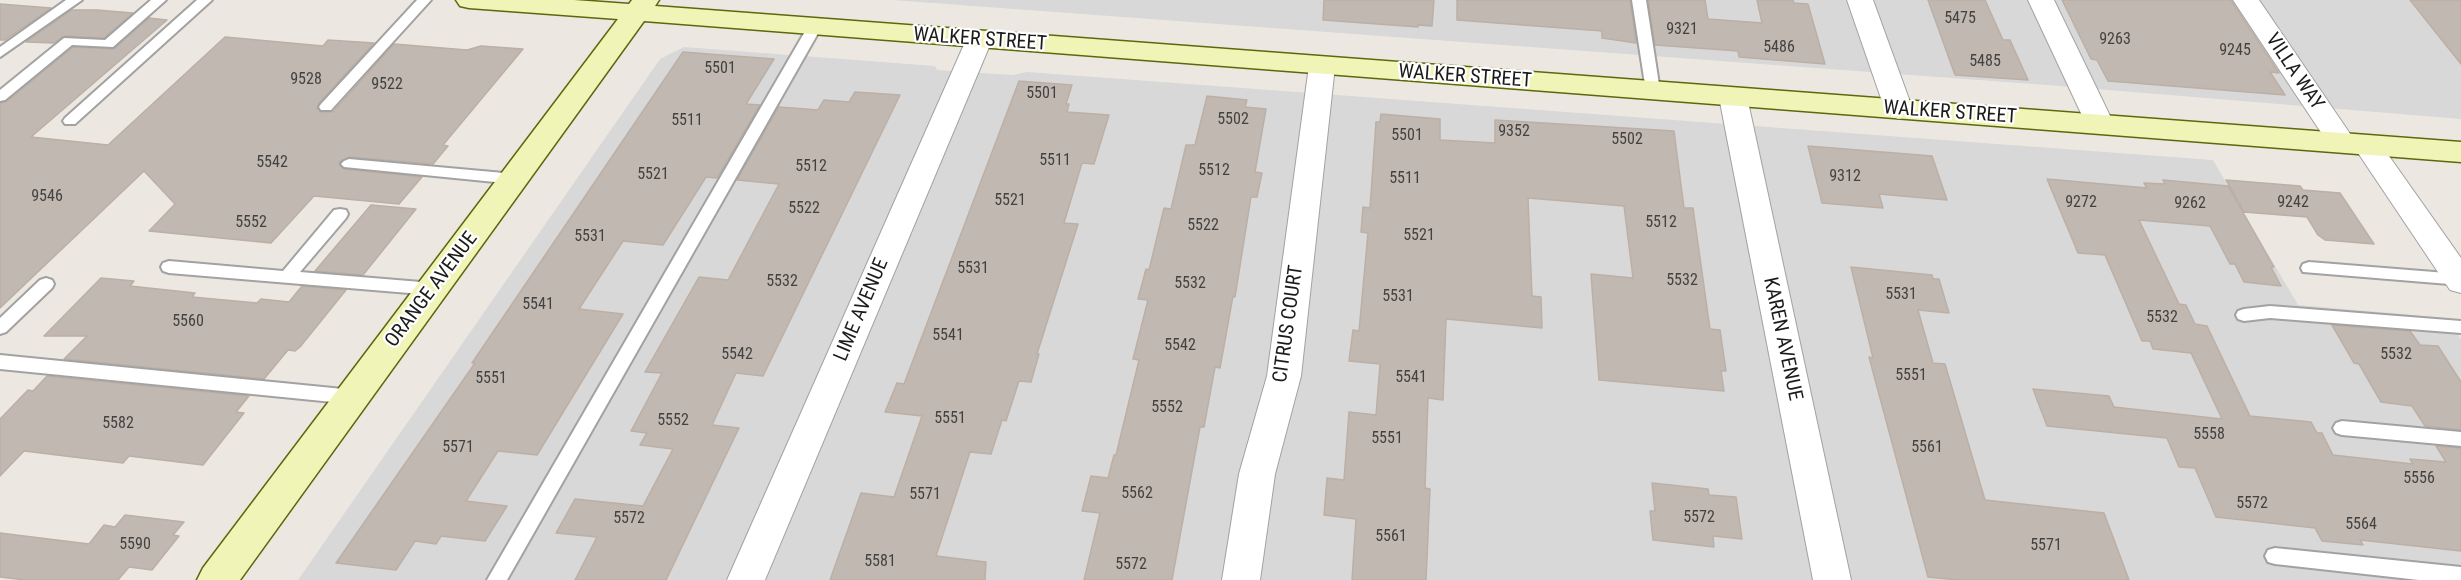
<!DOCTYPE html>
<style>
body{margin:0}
canvas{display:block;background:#ece8e1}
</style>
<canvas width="2461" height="580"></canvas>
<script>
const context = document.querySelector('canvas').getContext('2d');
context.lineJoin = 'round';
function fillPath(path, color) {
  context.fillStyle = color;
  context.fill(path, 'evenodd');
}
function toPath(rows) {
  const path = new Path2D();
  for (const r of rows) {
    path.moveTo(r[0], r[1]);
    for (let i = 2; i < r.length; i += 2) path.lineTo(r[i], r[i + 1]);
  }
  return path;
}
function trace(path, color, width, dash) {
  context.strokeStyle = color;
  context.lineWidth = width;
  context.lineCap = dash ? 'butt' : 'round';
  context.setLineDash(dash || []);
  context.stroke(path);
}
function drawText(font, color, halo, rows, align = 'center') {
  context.font = font + ' "Roboto Condensed",sans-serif';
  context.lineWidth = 4.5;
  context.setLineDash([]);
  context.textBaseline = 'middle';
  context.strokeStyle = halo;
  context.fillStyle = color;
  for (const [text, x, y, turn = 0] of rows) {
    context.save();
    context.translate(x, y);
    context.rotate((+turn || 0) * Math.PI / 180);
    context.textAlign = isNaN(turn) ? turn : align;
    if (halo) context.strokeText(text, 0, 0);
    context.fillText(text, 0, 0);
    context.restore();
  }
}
const residential = toPath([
 [892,0,2461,0,2461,119,2060,86],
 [684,47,935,66,937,70,1013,75,1027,72,2213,160,2298,305,2447,318,2461,339,2461,580,298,580,660,59]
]);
const building = toPath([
 [1324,0,1434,0,1432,26,1418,25,1418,27,1323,20,1324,0],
 [1457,0,1630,0,1636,43,1602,38,1602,31,1457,20,1457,0],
 [1648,0,1705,0,1708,19,1762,23,1757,0,1793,0,1794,3,1808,4,1825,64,1739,57,1738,51,1655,45,1648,0],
 [1928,0,1985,0,2003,40,2010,40,2028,80,1955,75,1928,0],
 [2062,0,2231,0,2279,73,2270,72,2285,95,2108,81,2097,60,2091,59,2062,0],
 [2410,0,2461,0,2461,64,2410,0],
 [0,4,51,8,5,40,0,40,0,4],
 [72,10,97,10,133,13,104,38,64,36,54,43,26,42,72,10],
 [149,18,167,20,31,137,108,145,225,37,323,46,328,40,374,43,319,103,317,108,321,112,333,112,394,44,467,50,481,46,523,49,443,145,448,146,433,164,349,157,339,162,344,169,422,177,399,204,314,196,271,243,149,231,175,204,144,171,0,308,0,103,6,102,73,47,114,49,149,18],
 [683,52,774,59,746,104,760,105,717,178,706,177,663,245,623,241,579,309,623,314,537,455,498,451,466,501,507,506,485,541,441,536,436,544,415,541,396,570,336,563,475,363,472,363,683,52],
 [1019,81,1072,85,1066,104,1069,104,1067,112,1109,115,1094,164,1082,163,1064,223,1078,224,1037,354,1039,354,1031,382,1019,381,1006,421,1002,420,991,454,970,452,936,556,986,562,985,580,830,580,861,493,894,497,922,416,885,412,897,383,904,384,1019,81],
 [855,92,900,95,763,376,736,373,712,425,739,428,666,580,575,580,597,537,556,533,575,499,643,506,673,449,640,445,647,433,631,431,662,373,645,372,699,277,728,280,779,184,737,180,779,107,818,110,824,100,849,102,855,92],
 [1207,96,1247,100,1245,107,1266,109,1255,172,1262,173,1257,197,1251,197,1235,297,1233,296,1220,368,1215,367,1204,427,1200,427,1172,580,1084,580,1100,513,1082,511,1091,476,1108,478,1114,455,1116,455,1139,360,1133,359,1148,300,1138,299,1146,269,1149,270,1164,208,1171,209,1186,145,1195,145,1207,96],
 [1381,114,1440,119,1440,140,1495,143,1495,120,1674,131,1684,208,1693,208,1710,329,1720,330,1726,371,1721,371,1724,391,1599,380,1591,274,1633,278,1624,206,1528,198,1532,296,1541,297,1542,328,1446,319,1443,400,1428,398,1425,488,1430,489,1426,580,1352,580,1356,519,1324,515,1327,478,1344,480,1349,412,1376,415,1380,364,1349,361,1353,330,1359,331,1368,233,1361,232,1363,207,1370,208,1376,122,1380,122,1381,114],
 [1808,146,1932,156,1947,200,1879,194,1883,208,1822,203,1808,146],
 [2047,179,2147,188,2144,183,2165,184,2163,180,2228,186,2274,267,2271,267,2281,286,2244,282,2235,264,2230,264,2210,226,2139,220,2179,304,2186,305,2195,324,2207,326,2250,416,2311,422,2317,433,2322,433,2333,455,2413,464,2410,459,2446,462,2436,446,2461,448,2461,551,2360,540,2363,545,2322,541,2315,528,2216,517,2195,468,2179,467,2167,438,2047,426,2033,389,2109,396,2114,407,2222,419,2191,353,2153,349,2150,341,2142,341,2105,255,2078,253,2047,179],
 [2226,180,2300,186,2303,190,2340,193,2374,244,2325,240,2318,235,2307,217,2244,212,2226,180],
 [371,205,416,209,363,275,315,271,371,205],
 [1851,267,1932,275,1933,279,1939,279,1949,313,1918,310,1933,363,1945,364,1985,500,2104,513,2129,580,1958,580,1928,577,1869,357,1873,358,1851,267],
 [101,278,134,281,130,286,195,293,192,297,257,303,261,299,289,302,302,286,346,290,300,347,295,351,288,350,264,379,64,359,87,336,44,336,101,278],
 [2332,325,2410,331,2420,345,2438,346,2461,382,2461,430,2425,426,2412,406,2381,402,2359,364,2354,363,2332,325],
 [47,376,249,396,236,412,244,413,203,465,129,456,123,463,24,451,0,476,0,419,28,390,33,391,47,376],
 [1652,483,1708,489,1709,495,1736,497,1742,539,1713,536,1714,547,1653,540,1650,511,1655,511,1652,483],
 [125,515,184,522,173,535,179,536,152,570,129,567,118,580,25,580,0,577,0,533,89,544,104,525,115,527,125,515]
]);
const lane = toPath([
 [66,0,82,0,0,57,0,47,66,0],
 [151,0,166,0,113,47,72,45,5,100,0,101,0,90,64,38,105,40,151,0],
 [197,0,212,0,75,124,65,124,63,121,65,118,197,0],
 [417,0,431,0,331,110,321,110,319,107,321,104,417,0],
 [1632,0,1646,0,1660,91,1653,95,1646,91,1632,0],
 [814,24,821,28,507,580,487,580,807,28,814,24],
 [349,159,515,174,523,179,515,184,344,167,341,164,344,161,349,159],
 [340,209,346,210,348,214,346,218,300,272,433,283,439,285,441,289,439,293,433,295,169,273,163,271,161,267,163,263,169,261,283,271,334,210,340,209],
 [2309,262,2459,274,2461,275,2461,285,2303,272,2301,268,2303,264,2309,262],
 [46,278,52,280,54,284,52,288,6,332,0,334,0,318,40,280,46,278],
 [2270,306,2461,321,2461,333,2270,318,2244,321,2238,319,2236,315,2238,311,2244,309,2270,306],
 [0,355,353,390,359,392,362,397,359,402,353,404,0,369,0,355],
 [2342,421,2461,432,2461,446,2342,435,2336,433,2333,428,2336,423,2342,421],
 [2275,548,2461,567,2461,580,2419,580,2275,564,2268,562,2265,556,2268,550,2275,548]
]);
const street = toPath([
 [1847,0,1873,0,1913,110,1909,116,1899,119,1889,116,1885,110,1847,0],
 [2028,0,2054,0,2114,124,2110,130,2100,133,2090,130,2086,124,2028,0],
 [2233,0,2259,0,2355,141,2357,139,2367,136,2377,139,2461,258,2461,293,2450,290,2354,147,2352,149,2342,152,2332,149,2233,0],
 [979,32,988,34,992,40,765,580,727,580,966,40,970,34,979,32],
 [1322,58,1331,60,1335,66,1301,376,1275,474,1260,580,1222,580,1239,474,1267,376,1309,66,1313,60,1322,58],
 [1733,89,1743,91,1747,97,1851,580,1813,580,1719,97,1723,91,1733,89]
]);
const secondary = toPath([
 [456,0,574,0,629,4,632,0,659,0,655,6,2461,142,2461,162,644,21,240,580,197,580,203,568,618,19,469,8,460,6,456,0]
]);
const numberNames = [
 ["5475",1960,19],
 ["9321",1682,30],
 ["9263",2115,40],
 ["5486",1779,48],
 ["9245",2235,51],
 ["5485",1985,62],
 ["5501",720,69],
 ["9528",306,80],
 ["9522",387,85],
 ["5501",1042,94],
 ["5502",1233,120],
 ["5511",687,121],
 ["9352",1514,132],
 ["5501",1407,136],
 ["5502",1627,140],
 ["5511",1055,161],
 ["5542",272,163],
 ["5512",811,167],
 ["5512",1214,171],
 ["5521",653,175],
 ["9312",1845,177],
 ["5511",1405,179],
 ["9546",47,197],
 ["5521",1010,201],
 ["9272",2081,203],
 ["9242",2293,203],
 ["9262",2190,204],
 ["5522",804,209],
 ["5552",251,223],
 ["5512",1661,223],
 ["5522",1203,226],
 ["5521",1419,236],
 ["5531",590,237],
 ["5531",973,269],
 ["5532",1682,281],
 ["5532",782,282],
 ["5532",1190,284],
 ["5531",1901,295],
 ["5531",1398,297],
 ["5541",538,305],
 ["5532",2162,318],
 ["5560",188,322],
 ["5541",948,336],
 ["5542",1180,346],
 ["5542",737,355],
 ["5532",2396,355],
 ["5551",1911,376],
 ["5541",1411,378],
 ["5551",491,379],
 ["5552",1167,408],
 ["5551",950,419],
 ["5552",673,421],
 ["5582",118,424],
 ["5558",2209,435],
 ["5551",1387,439],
 ["5571",458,448],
 ["5561",1927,448],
 ["5556",2419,479],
 ["5562",1137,494],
 ["5571",925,495],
 ["5572",2252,504],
 ["5572",1699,518],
 ["5572",629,519],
 ["5564",2361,525],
 ["5561",1391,537],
 ["5590",135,545],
 ["5571",2046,546],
 ["5581",880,562],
 ["5572",1131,565]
];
const streetNames = [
 ["WALKER STREET",980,40,4],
 ["VILLA WAY",2294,72,56],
 ["WALKER STREET",1465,77,4],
 ["WALKER STREET",1950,113,4],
 ["ORANGE AVENUE",432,290,-53],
 ["LIME AVENUE",862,310,-67],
 ["CITRUS COURT",1289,324,-82],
 ["KAREN AVENUE",1782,339,78]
];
fillPath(residential, '#d9d8d8');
fillPath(building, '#c0b8b1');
trace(building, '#bcafa5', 1.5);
trace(lane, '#a2a2a2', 4);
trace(street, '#a2a2a2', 2);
trace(secondary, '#5d680c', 3);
fillPath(lane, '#fff');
fillPath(street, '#fff');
fillPath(secondary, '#f0f4b7');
drawText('16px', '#444240', null, numberNames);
drawText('20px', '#1b1b1b', '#fff', streetNames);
</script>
